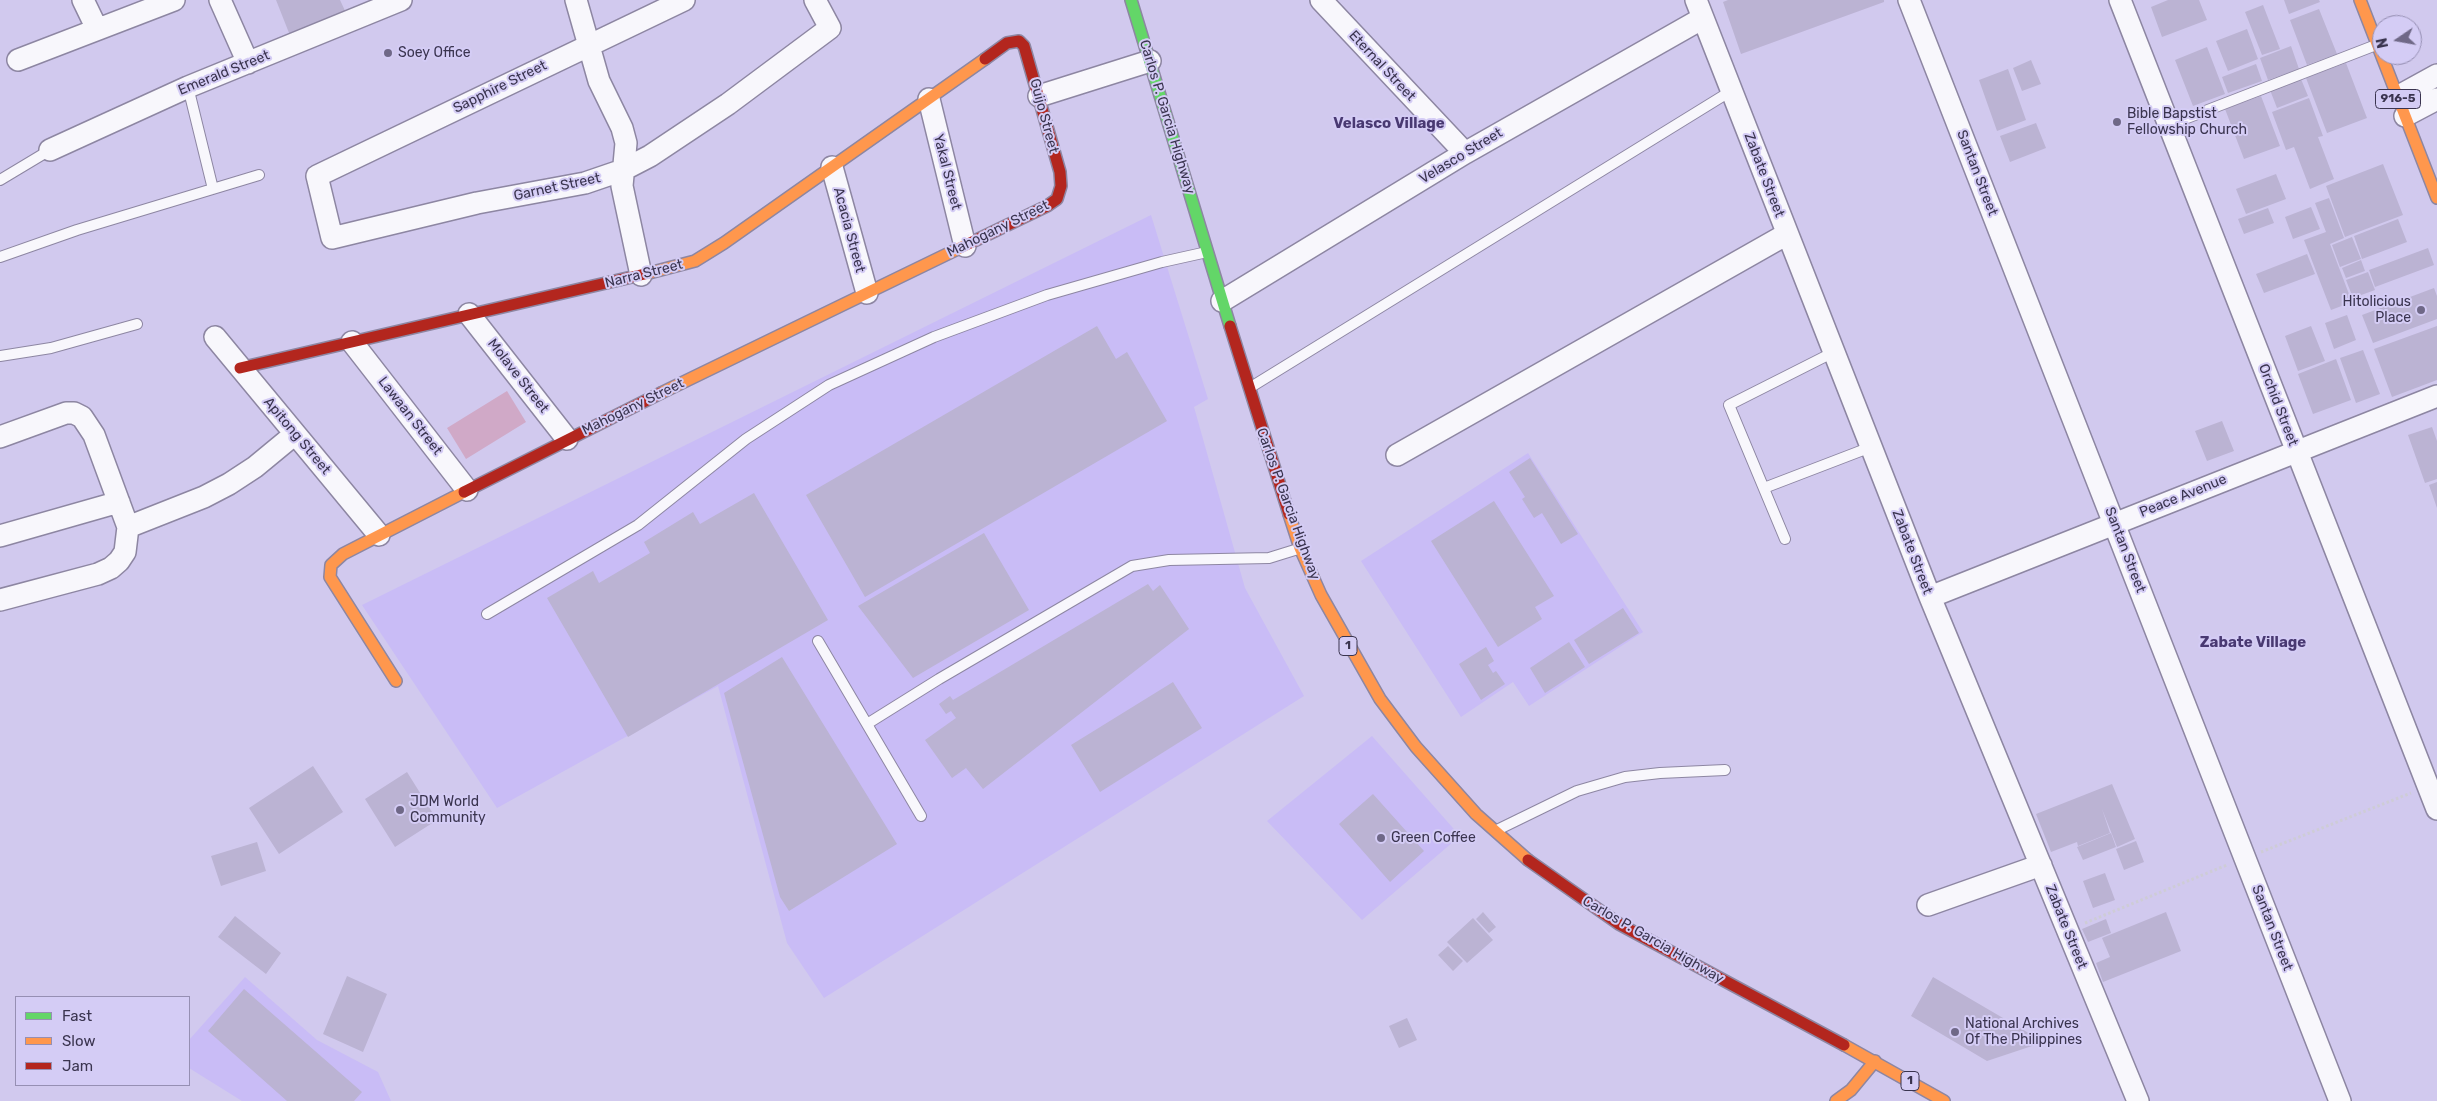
<!DOCTYPE html>
<style>
body{margin:0}
#map{position:relative;width:2437px;height:1101px;overflow:hidden;background:#d1c9ee;font-family:Rubik,sans-serif}
canvas{display:block}
.legend{position:absolute;left:15px;top:996px;width:175px;height:90px;box-sizing:border-box;background:#d4ccf5;border:1px solid #968fb3;margin:0;padding:6px 9px;list-style:none;font-size:15px;color:#3a344f}
.legend li{display:flex;align-items:center;gap:10px;height:25px}
.legend b{width:25px;border:1px solid #968fb3}
.north{position:absolute;left:2372px;top:15px;width:50px;height:50px;box-sizing:border-box;background:#d4ccf5;border:1px solid #968fb3;border-radius:50%;rotate:258deg;font-size:14px;font-weight:700;line-height:20px;text-align:center;color:#3a344f}
.north::after{content:'';display:block;margin:auto;width:18px;height:22px;background:#6f6887;clip-path:polygon(50% 0,100% 100%,50% 72%,0 100%)}
</style>
<div id="map">
<canvas width="2437" height="1101"></canvas>
<ul class="legend">
<li><b style="height:6px;background:#63d668"></b>Fast</li>
<li><b style="height:6px;background:#ff974d"></b>Slow</li>
<li><b style="height:6px;background:#b3261e"></b>Jam</li>
</ul>
<div class="north">N</div>
</div>
<script>
const context = document.querySelector('canvas').getContext('2d');
context.lineJoin = 'round';
function fillPath(path, color) {
  context.fillStyle = color;
  context.fill(path, 'evenodd');
}
function toPath(rows) {
  const path = new Path2D();
  for (const r of rows) {
    path.moveTo(r[0], r[1]);
    for (let i = 2; i < r.length; i += 2) path.lineTo(r[i], r[i + 1]);
  }
  return path;
}
function trace(path, color, width, dash) {
  context.strokeStyle = color;
  context.lineWidth = width;
  context.lineCap = dash ? 'butt' : 'round';
  context.setLineDash(dash || []);
  context.stroke(path);
}
function drawText(font, color, halo, rows, align = 'center') {
  context.font = font + ' Rubik,sans-serif';
  context.lineWidth = 4;
  context.setLineDash([]);
  context.textBaseline = 'middle';
  context.strokeStyle = halo;
  context.fillStyle = color;
  for (const [text, x, y, turn = 0] of rows) {
    context.save();
    context.translate(x, y);
    context.rotate((+turn || 0) * Math.PI / 180);
    context.textAlign = isNaN(turn) ? turn : align;
    if (halo) context.strokeText(text, 0, 0);
    context.fillText(text, 0, 0);
    context.restore();
  }
}
const built = toPath([
 [1151,215,1208,399,1194,407,1245,588,1304,696,824,998,787,943,718,686,497,808,362,605],
 [1528,453,1643,632,1529,706,1513,682,1461,717,1361,561],
 [1372,736,1460,836,1362,920,1267,821],
 [245,977,317,1040,378,1072,391,1101,242,1101,189,1068,189,1040]
]);
const green = toPath([
 [507,391,526,422,466,459,447,428]
]);
const building = toPath([
 [276,0,340,0,347,15,291,38],
 [1728,0,1884,0,1884,2,1741,54,1723,2],
 [2168,0,2199,0,2207,20,2162,37,2151,7],
 [2284,0,2319,0,2320,2,2289,14],
 [2263,5,2280,49,2262,55,2245,12],
 [2319,9,2337,54,2307,65,2290,20],
 [2247,29,2258,59,2228,71,2216,41],
 [2291,46,2299,69,2268,80,2260,58],
 [2207,47,2225,94,2193,106,2175,60],
 [2031,60,2041,84,2022,91,2013,68],
 [2346,63,2367,118,2327,133,2306,78],
 [2256,64,2262,81,2228,93,2222,77],
 [2008,69,2026,120,1997,131,1979,80],
 [2301,79,2308,96,2277,108,2270,90],
 [2261,96,2280,146,2244,159,2225,109],
 [2309,98,2323,136,2318,137,2334,179,2310,189,2294,147,2286,150,2272,112],
 [2036,123,2046,148,2010,162,2000,136],
 [2383,164,2403,215,2345,237,2326,186],
 [2276,174,2286,199,2246,214,2236,189],
 [2329,198,2344,238,2330,244,2352,302,2331,310,2304,240,2326,232,2315,203],
 [2311,207,2320,229,2293,239,2285,217],
 [2268,208,2274,223,2244,234,2238,219],
 [2398,219,2407,242,2362,259,2354,236],
 [2352,237,2361,259,2340,267,2332,245],
 [2428,248,2434,265,2375,287,2369,270],
 [2307,254,2315,274,2264,293,2256,274],
 [2361,260,2365,271,2346,278,2342,268],
 [2368,272,2375,290,2353,298,2346,280],
 [2434,288,2437,296,2437,319,2373,343,2362,315],
 [2347,315,2356,340,2334,349,2325,323],
 [1097,326,1116,359,1127,352,1167,421,865,597,806,495],
 [2311,326,2325,361,2298,371,2285,336],
 [2437,326,2437,380,2392,397,2374,349],
 [2363,350,2380,394,2356,403,2340,358],
 [2336,359,2351,400,2313,414,2298,374],
 [2222,421,2234,451,2207,461,2195,431],
 [2432,427,2437,441,2437,479,2425,483,2408,435],
 [1530,458,1578,534,1561,544,1542,513,1534,518,1522,499,1525,497,1509,472],
 [2437,482,2437,508,2429,485],
 [754,493,828,620,628,737,547,598,593,571,599,583,650,553,644,542,693,512,700,524],
 [1494,501,1554,596,1535,607,1542,619,1498,647,1431,541],
 [984,533,1029,610,913,678,858,606],
 [1148,584,1153,591,1160,585,1189,629,983,789,966,768,952,778,925,740,956,718,951,711,946,714,939,704,950,696,953,700],
 [1623,608,1639,633,1589,664,1574,640],
 [1569,642,1585,667,1545,693,1530,668],
 [1486,647,1494,661,1488,665,1493,673,1496,671,1505,684,1481,700,1459,664],
 [782,657,897,844,789,911,780,897,724,693],
 [1173,682,1202,728,1100,792,1071,745],
 [313,766,343,812,279,854,249,808],
 [407,772,437,820,395,847,365,799],
 [2112,784,2135,839,2117,847,2102,809,2110,833,2078,846,2077,842,2051,852,2036,814],
 [1373,794,1424,851,1390,882,1339,824],
 [2111,833,2116,847,2083,860,2077,847],
 [2136,841,2144,862,2124,870,2116,849],
 [257,842,266,871,221,886,211,856],
 [2105,873,2115,900,2093,908,2083,881],
 [1483,912,1496,927,1489,933,1476,919],
 [2166,912,2181,951,2103,982,2096,963,2110,957,2102,938],
 [235,916,281,953,266,974,218,937],
 [1473,918,1493,940,1467,963,1447,942],
 [2106,919,2111,933,2088,942,2082,929],
 [1448,946,1463,961,1453,971,1438,955],
 [347,976,387,994,363,1052,323,1034],
 [1933,977,2044,1042,1987,1061,1911,1016],
 [244,989,362,1092,354,1101,287,1101,208,1031],
 [1407,1018,1417,1040,1399,1048,1389,1026]
]);
const path = toPath([
 [2261,852,2411,793],
 [2085,923,2227,865]
]);
const lane = toPath([
 [188,87,213,189],
 [2169,125,2376,45],
 [0,180,50,150],
 [0,257,77,230,259,175],
 [0,356,51,348,137,324],
 [1251,387,1731,91],
 [1764,488,1871,447],
 [1785,539,1729,405,1834,352],
 [487,614,638,525,746,439,829,385,934,337,1047,295,1162,262,1207,252],
 [818,641,921,816],
 [867,724,939,679,1132,566,1169,560,1269,558,1298,549],
 [1497,830,1577,791,1625,777,1660,773,1725,770]
]);
const street = toPath([
 [83,0,97,29],
 [220,0,248,63],
 [576,0,599,81,622,128,626,143,622,186,641,275],
 [684,0,317,176,332,238,477,203,585,183,623,170,650,156,728,104,830,28,815,0],
 [1321,0,1465,153],
 [1696,0,1930,597,2138,1101],
 [1909,0,2340,1101],
 [2120,0,2437,809],
 [18,60,174,0],
 [1039,96,1150,61],
 [2397,97,2437,75],
 [929,99,965,246],
 [2405,116,2437,99],
 [50,150,188,87,401,0],
 [832,167,867,293],
 [1222,301,1465,153,1703,18],
 [469,314,567,439],
 [215,337,379,535],
 [352,342,467,490],
 [0,437,66,413,74,413,82,417,94,435,128,527,125,552,119,561,111,568,98,574,0,600],
 [1397,455,1787,234],
 [128,527,204,497,229,484,255,467,295,434],
 [0,536,119,502],
 [1930,597,2437,396],
 [1928,905,2041,865]
]);
const fast = toPath([
 [1131,0,1230,326]
]);
const slow = toPath([
 [2360,0,2437,198],
 [649,273,695,261,724,243,985,59],
 [661,393,968,244],
 [1289,514,1300,548,1321,595,1380,699,1416,747,1476,814,1528,860],
 [396,681,330,577,331,565,343,554,464,492],
 [1844,1045,1944,1101],
 [1836,1101,1851,1090,1875,1061]
]);
const jam = toPath([
 [968,244,1047,206,1057,199,1061,186,1060,172,1024,46,1019,41,1007,43,985,59],
 [1230,326,1289,514],
 [240,368,649,273],
 [464,492,661,393],
 [1528,860,1619,924,1844,1045]
]);
const markers = [
 [388,53,5,"#6f6887"],
 [2117,122,5,"#6f6887"],
 [2421,310,5,"#6f6887"],
 [400,810,5,"#6f6887"],
 [1381,838,5,"#6f6887"],
 [1955,1032,5,"#6f6887"]
];
const shields = [
 [2398,99,45],
 [1348,646,18],
 [1910,1081,18]
];
const shieldNames = [
 ["916-5",2398,99],
 ["1",1348,646],
 ["1",1910,1081]
];
const poiNames = [
 ["Soey Office",398,53],
 ["Bible Bapstist",2127,114],
 ["Fellowship Church",2127,130],
 ["Hitolicious",2411,302,"right"],
 ["Place",2411,318,"right"],
 ["JDM World",410,802],
 ["Community",410,818],
 ["Green Coffee",1391,838],
 ["National Archives",1965,1024],
 ["Of The Philippines",1965,1040]
];
const streetNames = [
 ["Eternal Street",1382,66,47],
 ["Emerald Street",224,73,-22],
 ["Sapphire Street",500,87,-26],
 ["Guijo Street",1044,116,75],
 ["Carlos P. Garcia Highway",1167,117,73],
 ["Velasco Street",1461,156,-31],
 ["Yakal Street",947,172,76],
 ["Santan Street",1977,173,69],
 ["Zabate Street",1764,175,69],
 ["Garnet Street",557,187,-12],
 ["Mahogany Street",998,229,-26],
 ["Acacia Street",849,230,75],
 ["Narra Street",644,274,-14],
 ["Molave Street",518,376,52],
 ["Orchid Street",2278,405,69],
 ["Mahogany Street",633,407,-26],
 ["Lawaan Street",410,416,52],
 ["Apitong Street",297,436,50],
 ["Peace Avenue",2183,496,-22],
 ["Carlos P. Garcia Highway",1288,504,70],
 ["Santan Street",2125,550,69],
 ["Zabate Street",1912,552,69],
 ["Zabate Street",2066,927,68],
 ["Santan Street",2272,928,69],
 ["Carlos P. Garcia Highway",1653,940,30]
];
const neighbourhoodNames = [
 ["Velasco Village",1389,124],
 ["Zabate Village",2253,643]
];
fillPath(built, '#c9bcf6');
fillPath(green, '#d0a9c7');
fillPath(building, '#bbb3d3');
trace(lane, '#8d86a2', 12);
trace(street, '#8d86a2', 24);
trace(fast, '#8d86a2', 14);
trace(slow, '#8d86a2', 14);
trace(jam, '#8d86a2', 14);
trace(path, '#ceccd6', 3, [2.5, 2.5]);
trace(lane, '#f8f7fc', 10);
trace(street, '#f8f7fc', 21);
trace(fast, '#63d668', 11);
trace(slow, '#ff974d', 11);
trace(jam, '#b3261e', 11);
for (const [x, y, r, color] of markers) {
  const dot = new Path2D();
  dot.arc(x, y, r, 0, 2 * Math.PI);
  context.fillStyle = color;
  context.fill(dot);
  trace(dot, '#d4ccf5', 2);
}
for (const [x, y, w] of shields) {
  const box = new Path2D();
  box.roundRect(x - w / 2, y - 9.5, w, 19, 4);
  context.fillStyle = '#d4ccf5';
  context.fill(box);
  trace(box, '#3a344f', 1);
}
drawText('bold 12px', '#3a344f', null, shieldNames);
drawText('14px', '#3a344f', '#d4ccf5', poiNames, 'left');
drawText('14px', '#3a344f', '#d4ccf5', streetNames);
drawText('bold 15px', '#493972', '#d4ccf5', neighbourhoodNames);
</script>
